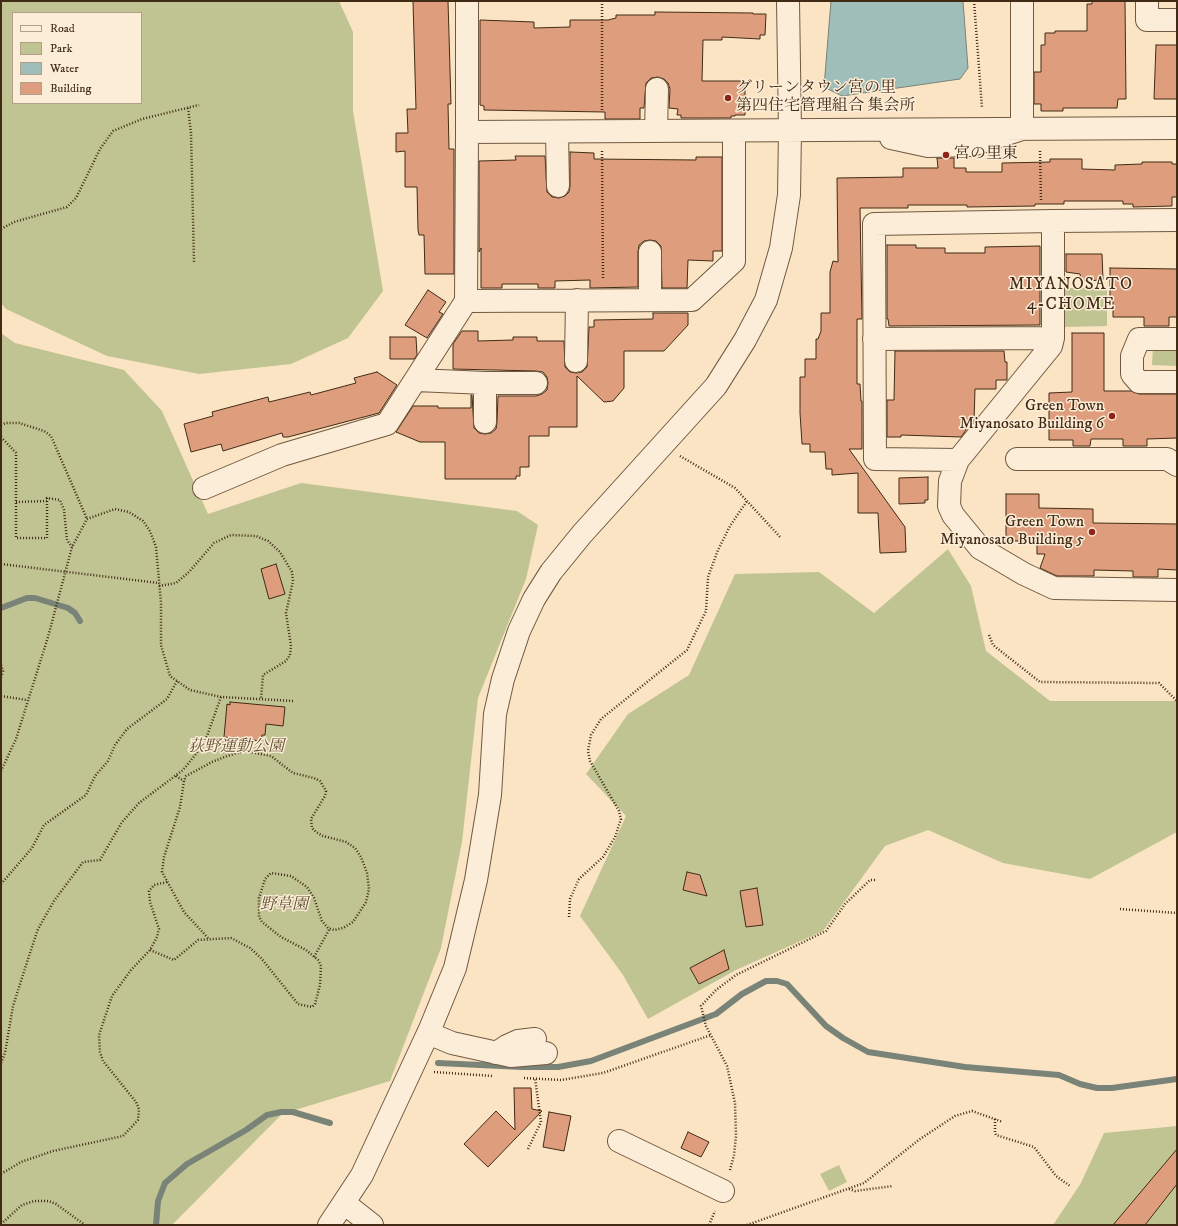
<!DOCTYPE html>
<meta charset="utf-8">
<style>
body{margin:0}
#map{position:relative;width:1178px;height:1226px;overflow:hidden;background:#fbe4c3;font-family:"IM FELL DW Pica",serif}
canvas{display:block}
.frame{position:absolute;inset:0;border:2px solid #412b15;pointer-events:none}
.legend{position:absolute;left:12px;top:12px;width:130px;height:92px;box-sizing:border-box;background:#fcedd8;border:1px solid #b19f8a;margin:0;padding:5px 7px;list-style:none;font-size:12px;color:#412b15}
.legend li{display:flex;align-items:center;gap:8px;height:20px}
.legend b{width:20px;border:1px solid #b19f8a}
</style>
<div id="map">
<canvas width="1178" height="1226"></canvas>
<div class="frame"></div>
<ul class="legend">
<li><b style="height:5px;background:#fcedd8"></b>Road</li>
<li><b style="height:11px;background:#c0c493"></b>Park</li>
<li><b style="height:11px;background:#9fbeb9"></b>Water</li>
<li><b style="height:11px;background:#de9e7e"></b>Building</li>
</ul>
</div>
<script>
const context = document.querySelector('canvas').getContext('2d');
context.lineJoin = 'round';
function fillPath(path, color) {
  context.fillStyle = color;
  context.fill(path, 'evenodd');
}
function toPath(rows) {
  const path = new Path2D();
  for (const r of rows) {
    path.moveTo(r[0], r[1]);
    for (let i = 2; i < r.length; i += 2) path.lineTo(r[i], r[i + 1]);
  }
  return path;
}
function trace(path, color, width, dash) {
  context.strokeStyle = color;
  context.lineWidth = width;
  context.lineCap = dash ? 'butt' : 'round';
  context.setLineDash(dash || []);
  context.stroke(path);
}
function drawText(font, color, halo, rows, align = 'center') {
  context.font = font + ' "IM FELL DW Pica","Noto Serif JP",serif';
  context.lineWidth = 3;
  context.setLineDash([]);
  context.textBaseline = 'middle';
  context.strokeStyle = halo;
  context.fillStyle = color;
  for (const [text, x, y, turn = 0] of rows) {
    context.save();
    context.translate(x, y);
    context.rotate((+turn || 0) * Math.PI / 180);
    context.textAlign = isNaN(turn) ? turn : align;
    if (halo) context.strokeText(text, 0, 0);
    context.fillText(text, 0, 0);
    context.restore();
  }
}
const green = toPath([
 [1,1,339,1,353,32,353,111,383,291,348,338,291,364,199,374,107,356,6,309,1,303],
 [13,13,141,13,141,103,13,103],
 [1064,288,1107,288,1107,326,1064,327],
 [1,333,15,343,124,370,162,411,208,514,301,483,517,511,538,525,526,579,478,698,462,842,441,948,390,1081,282,1114,172,1225,1,1225],
 [1153,346,1177,346,1177,366,1152,365],
 [948,549,971,586,986,651,1050,701,1177,701,1177,832,1090,879,1003,863,928,830,885,846,823,931,736,970,648,1019,623,975,580,916,626,816,586,774,628,714,689,675,735,574,819,572,874,613],
 [1177,1126,1177,1225,1053,1225,1081,1183,1104,1133],
 [839,1165,847,1182,829,1191,820,1174]
]);
const water = toPath([
 [831,1,963,1,968,68,960,79,842,96,824,87,831,1]
]);
const stream = toPath([
 [1,608,27,598,35,598,68,608,75,613,80,621],
 [438,1063,522,1067,558,1067,591,1061,716,1014,742,994,766,981,777,981,787,984,826,1026,843,1038,868,1052,965,1067,1059,1075,1080,1084,1097,1088,1112,1088,1177,1079],
 [156,1225,158,1201,165,1183,187,1164,246,1130,267,1115,281,1112,293,1112,330,1123]
]);
const building = toPath([
 [413,1,448,1,451,104,448,104,449,149,454,149,454,274,425,274,424,235,419,235,418,230,417,187,405,187,405,151,396,152,396,133,408,133,407,109,416,109,413,1],
 [1092,1,1125,1,1126,99,1118,99,1117,108,1063,108,1063,111,1041,111,1041,104,1034,104,1034,72,1041,72,1041,45,1045,45,1045,33,1055,33,1055,31,1087,31,1087,4,1092,4,1092,1],
 [655,12,753,13,753,14,766,14,765,35,760,35,760,39,722,37,722,40,703,40,702,81,745,81,745,115,735,115,735,116,731,116,731,118,681,118,681,115,677,115,678,109,669,108,670,89,668,83,664,79,658,77,651,78,646,83,644,108,640,108,640,119,605,119,605,112,484,110,484,106,480,105,480,20,534,22,534,28,570,27,570,20,608,20,616,18,616,15,655,15,655,12],
 [1156,45,1177,45,1177,99,1154,99,1156,45],
 [570,152,594,153,594,159,696,160,696,157,722,157,722,251,713,251,713,261,688,260,687,288,662,288,661,246,656,241,650,240,644,241,639,245,638,252,638,287,590,288,590,280,555,281,555,288,538,288,538,284,502,284,502,288,481,288,481,248,479,252,479,161,516,160,515,156,545,156,547,192,552,197,559,198,565,196,569,192,570,186,570,152],
 [937,158,954,158,954,168,966,168,966,172,1002,172,1002,163,1050,162,1050,159,1082,159,1082,169,1115,170,1115,165,1142,164,1142,162,1172,162,1172,164,1177,164,1177,197,1172,197,1172,206,1133,207,1133,204,1123,204,1123,201,1064,201,1064,204,1035,204,1035,206,967,207,967,205,908,205,908,208,860,208,862,319,857,319,857,384,860,384,861,401,862,401,862,449,849,449,905,527,906,552,880,553,878,513,858,513,858,473,832,475,832,469,826,469,825,452,810,452,810,444,802,444,800,413,800,377,805,377,805,359,816,359,816,339,818,339,821,331,821,313,830,313,830,272,833,261,838,262,837,178,903,177,903,168,938,168,937,158],
 [887,245,916,245,916,248,945,248,945,253,985,253,985,247,1040,246,1040,325,889,326,888,319,887,319,887,245],
 [1066,254,1102,254,1103,280,1081,281,1080,274,1066,272,1066,254],
 [1110,268,1177,269,1177,317,1169,317,1169,326,1144,326,1144,317,1113,317,1113,298,1110,298,1110,268],
 [428,290,446,302,439,312,443,314,427,338,405,325,428,290],
 [653,313,688,313,688,325,664,351,624,351,624,388,613,401,604,402,577,376,577,427,549,427,549,436,529,436,529,467,520,467,520,476,516,476,516,479,445,479,445,442,420,442,396,432,413,406,438,406,438,408,471,408,471,395,472,395,474,428,479,433,485,434,491,433,496,429,497,422,498,396,536,396,542,394,547,390,548,383,547,377,543,372,536,371,453,369,453,344,462,331,478,331,478,341,513,340,513,337,537,337,537,341,564,341,565,367,570,372,576,373,582,372,587,367,589,327,594,327,594,320,653,319,653,313],
 [1072,333,1104,333,1104,391,1131,391,1139,394,1177,394,1177,438,1147,439,1147,446,1123,446,1123,439,1091,439,1090,446,1073,446,1073,440,1049,440,1049,393,1072,392,1072,333],
 [390,337,416,337,417,355,414,359,390,359,390,337],
 [895,351,1004,351,1005,362,1007,362,1007,380,996,380,996,389,975,389,974,421,969,427,966,427,966,430,961,437,901,435,901,437,887,437,887,400,894,400,895,351],
 [377,372,397,385,379,413,288,437,283,437,282,433,223,451,221,444,191,452,184,424,213,416,212,412,268,397,269,402,310,392,311,395,356,383,354,378,377,372],
 [928,477,928,500,925,500,925,503,899,504,899,478,928,477],
 [1006,494,1039,494,1039,508,1093,509,1093,523,1177,524,1177,570,1158,569,1158,577,1133,577,1133,571,1094,570,1094,576,1057,576,1040,568,1045,554,1037,554,1037,541,1006,541,1006,494],
 [276,564,285,594,269,599,261,569,276,564],
 [230,702,285,707,283,726,266,724,265,735,262,735,261,741,224,737,227,704,230,705,230,702],
 [687,872,700,875,707,896,683,890,687,872],
 [757,888,763,925,746,927,740,891,757,888],
 [724,950,729,969,699,984,690,968,724,950],
 [514,1088,531,1088,532,1109,542,1111,488,1167,464,1144,496,1111,515,1130,514,1088],
 [549,1112,571,1116,564,1151,543,1147,549,1112],
 [688,1132,709,1142,701,1157,681,1148,688,1132],
 [1177,1149,1177,1184,1145,1225,1113,1225,1177,1149]
]);
const path = toPath([
 [602,1,602,110],
 [974,1,982,108],
 [188,108,191,133,194,262],
 [602,151,603,278],
 [1040,151,1041,200],
 [1,229,14,222,67,207,76,198,100,149,113,131,142,119,199,105],
 [1,425,6,423,19,423,44,431,51,436,87,519],
 [1,437,16,453,16,538,47,538,47,498,60,500,64,510,67,540,72,547],
 [680,456,735,488,781,538],
 [16,502,47,501],
 [1,564,159,583],
 [159,586,176,583,189,572,214,543,231,535,256,536,268,541,280,552,292,572,293,581,286,613,291,646,290,655,286,661,263,675,261,699],
 [989,635,993,645,1040,682,1159,683,1177,701],
 [1,665,3,671,1,677],
 [1,696,27,700],
 [1,771,16,739,48,637,72,547,87,519,115,509,129,512,143,521,150,531,156,547,161,603,161,645,170,676,190,690,221,697,293,701],
 [176,776,184,781],
 [1,884,32,848,44,825,86,795,95,776,108,761,115,745,127,729,167,699,177,681],
 [1120,909,1177,913],
 [569,917,570,899,579,879,603,857,615,837,621,819,619,811,590,761,588,751,591,735,601,719,687,650,706,611,708,577,718,550,730,526,747,501],
 [150,950,174,960,198,940,231,938,250,948,261,958,298,1004,312,1007,315,1004,320,985,321,966,318,960,306,950,281,937,262,922,259,917,259,898,265,879,271,873,291,876,307,887,314,898,322,921,328,928,334,930,343,928,353,922,366,902,369,889,367,873,361,857,355,848,346,842,323,836,316,832,312,828,311,819,325,796,326,791,320,781,314,778,293,773,271,756,245,751,227,756,212,762,186,776,184,781,180,807,164,857,162,872,184,912,208,938],
 [314,957,330,928],
 [1,1063,5,1053,13,1006,29,956,38,929,54,901,83,862,100,860,122,822,139,803,183,770,196,754,207,736,221,697],
 [434,1072,493,1076],
 [524,1078,561,1080,603,1073,711,1035],
 [995,1119,995,1133,996,1135,1034,1147,1056,1176,1070,1186],
 [528,1149,541,1122,535,1078],
 [730,1170,734,1155,736,1136,735,1103,727,1066,706,1026,701,1006,716,990,736,975,826,931,845,904,870,880,877,880],
 [1,1174,21,1162,53,1151,123,1136,138,1120,139,1109,136,1102,103,1061,100,1052,99,1035,112,996,131,970,150,950,157,937,159,929,150,902,149,891,154,885,167,882],
 [849,1189,855,1191,893,1186],
 [1,1224,22,1205,34,1201,49,1201,56,1204,85,1225],
 [709,1225,715,1211],
 [747,1225,864,1183,920,1139,955,1116,972,1111,1003,1122]
]);
const minor = toPath([
 [467,1,467,132],
 [1147,1,1147,20,1177,20],
 [656,131,657,89],
 [557,132,558,186],
 [891,138,928,146,972,145,1022,129,1022,1],
 [1177,220,1053,221,1053,338,1051,346,958,460,950,481,949,506,953,515,980,548,1024,574,1054,588,1177,590],
 [650,252,650,300],
 [466,301,692,300,734,261,734,131],
 [874,339,1053,338],
 [1177,339,1139,339,1132,356,1132,374,1139,382,1177,382],
 [576,361,577,300],
 [416,380,485,383,485,422],
 [485,383,536,383],
 [1017,459,1167,459,1177,465],
 [958,460,875,459,874,224,1053,221],
 [204,488,282,455,387,424,466,301,467,132,1177,128],
 [428,1033,452,1043,511,1056,546,1053],
 [496,1053,507,1046,518,1041,535,1039],
 [619,1141,723,1191],
 [344,1203,372,1225],
 [329,1225,362,1175,430,1029,455,968,476,880,490,795,495,714,503,679,519,631,534,599,551,572,582,534,716,386,745,340,766,300,781,248,789,195,790,131,788,1]
]);
const markers = [
 [728,98,4,"#8f2418"],
 [946,155,4,"#8f2418"],
 [1112,416,4,"#8f2418"],
 [1092,532,4,"#8f2418"]
];
const poiNames = [
 ["グリーンタウン宮の里",736,89],
 ["第四住宅管理組合 集会所",736,107],
 ["宮の里東",954,155],
 ["Green Town",1104,407,"right"],
 ["Miyanosato Building 6",1104,425,"right"],
 ["Green Town",1084,523,"right"],
 ["Miyanosato Building 5",1084,541,"right"]
];
const parkNames = [
 ["荻野運動公園",236,748],
 ["野草園",284,906]
];
const neighbourhoodNames = [
 ["MIYANOSATO",1071,285],
 ["4-CHOME",1071,305]
];
fillPath(green, '#c0c493');
fillPath(water, '#9fbeb9');
trace(water, '#798377', 1);
trace(stream, '#798377', 6);
fillPath(building, '#de9e7e');
trace(building, '#412b15', 1);
trace(minor, '#705940', 24);
trace(path, '#412b15', 2.5, [1, 2]);
trace(minor, '#fcedd8', 22);
for (const [x, y, r, color] of markers) {
  const dot = new Path2D();
  dot.arc(x, y, r, 0, 2 * Math.PI);
  context.fillStyle = color;
  context.fill(dot);
  trace(dot, '#fcedd8', 1.5);
}
drawText('16px', '#412b15', '#fcedd8', poiNames, 'left');
drawText('italic 16px', '#615134', '#fcedd8', parkNames);
context.letterSpacing = '1px';
drawText('17px', '#412b15', '#fcedd8', neighbourhoodNames);
context.letterSpacing = '0px';
</script>
